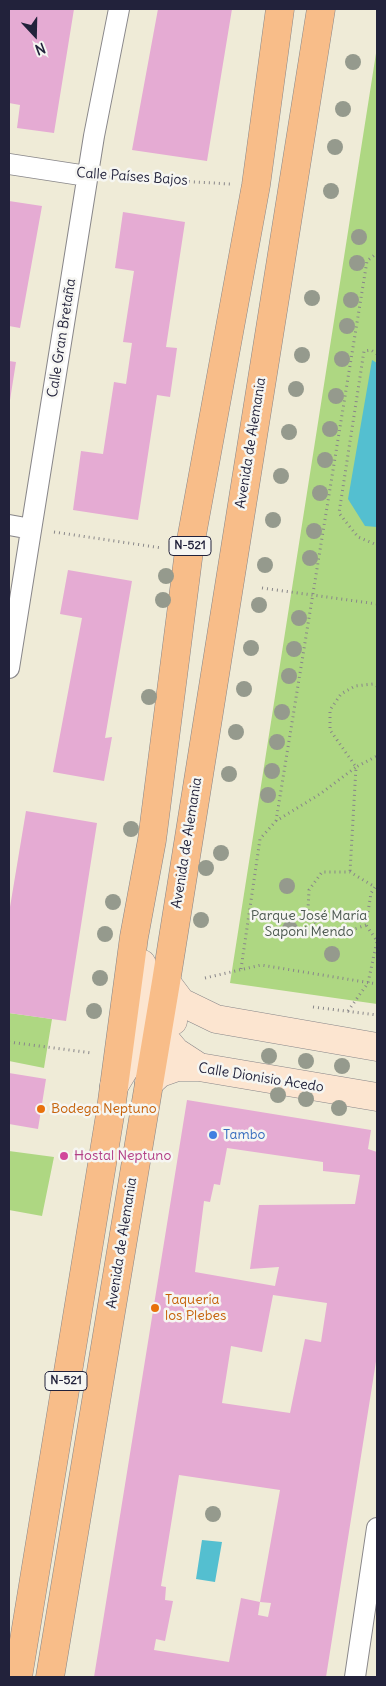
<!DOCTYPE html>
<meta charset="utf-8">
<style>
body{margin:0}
#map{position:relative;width:386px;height:1686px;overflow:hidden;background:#efebd7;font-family:Delius,sans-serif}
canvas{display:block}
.frame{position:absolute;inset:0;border:10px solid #22223b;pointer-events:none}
.north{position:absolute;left:10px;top:10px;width:50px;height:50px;-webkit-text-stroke:4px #f6f6f2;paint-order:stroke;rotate:159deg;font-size:14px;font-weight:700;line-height:20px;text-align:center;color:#22223b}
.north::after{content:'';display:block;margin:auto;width:18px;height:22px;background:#22223b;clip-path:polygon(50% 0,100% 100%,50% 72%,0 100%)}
</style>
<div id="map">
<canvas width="386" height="1686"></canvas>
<div class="frame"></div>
<div class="north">N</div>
</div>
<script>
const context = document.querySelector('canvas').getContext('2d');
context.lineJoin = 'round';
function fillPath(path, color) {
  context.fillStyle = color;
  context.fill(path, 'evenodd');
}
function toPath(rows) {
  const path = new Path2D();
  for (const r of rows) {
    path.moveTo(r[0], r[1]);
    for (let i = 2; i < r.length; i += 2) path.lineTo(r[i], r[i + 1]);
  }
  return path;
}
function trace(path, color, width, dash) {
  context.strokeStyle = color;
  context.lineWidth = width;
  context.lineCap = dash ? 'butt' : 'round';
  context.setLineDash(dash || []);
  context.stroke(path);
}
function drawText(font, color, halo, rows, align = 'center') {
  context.font = font + ' Delius,sans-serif';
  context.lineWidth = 5;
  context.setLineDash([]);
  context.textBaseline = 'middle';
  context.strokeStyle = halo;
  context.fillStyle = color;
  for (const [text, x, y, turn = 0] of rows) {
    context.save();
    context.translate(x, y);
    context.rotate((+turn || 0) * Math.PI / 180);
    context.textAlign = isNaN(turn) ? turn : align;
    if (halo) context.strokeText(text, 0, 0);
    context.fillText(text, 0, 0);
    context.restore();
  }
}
const green = toPath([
 [377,47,377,1004,230,983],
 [9,1013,52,1019,44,1068,9,1061],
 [9,1151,54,1157,42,1216,9,1210]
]);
const water = toPath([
 [372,360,377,363,377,527,365,526,348,499],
 [202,1540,222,1542,215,1582,196,1579]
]);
const building = toPath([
 [9,9,74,9,54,133,17,128,20,105,9,103],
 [158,9,232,9,207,161,132,150],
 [9,201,42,206,20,328,9,326],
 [123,212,185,222,166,347,177,348,170,397,157,395,138,520,73,510,81,451,103,454,114,382,126,384,132,343,123,342,134,271,115,268],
 [9,361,16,362,10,400,9,400],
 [68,570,132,581,105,738,112,737,104,781,53,772,82,618,60,614],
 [26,811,97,823,66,1021,9,1013,9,913],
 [9,1073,46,1079,38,1129,9,1124],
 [187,1100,371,1130,368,1149,377,1152,377,1355,326,1677,94,1677],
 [227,1148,323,1162,323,1171,360,1175,355,1204,259,1205,250,1269,279,1267,275,1286,195,1272,204,1201,210,1202,214,1184,220,1185],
 [273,1295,327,1303,321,1342,305,1339,290,1413,222,1403,231,1346,262,1352],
 [179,1475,280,1490,260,1602,271,1603,268,1617,258,1615,260,1602,241,1598,229,1662,154,1650,156,1639,165,1641,173,1601,165,1600,166,1587,161,1586]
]);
const path = toPath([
 [109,177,230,184],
 [377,354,371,350,364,351,339,513,358,537,377,545],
 [54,532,162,548],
 [262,588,377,604],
 [377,686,373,684,355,686,341,694,330,710,330,730,356,767,377,756],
 [276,821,367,261,377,253],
 [366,925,346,932,319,929,308,910,309,890,322,872,350,872,375,887],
 [241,969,260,839,276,821,320,794,356,767,350,872],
 [205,978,261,965,377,984],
 [313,1007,377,1015],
 [348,1011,368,983,377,941,366,925,371,893,377,884],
 [9,1042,92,1053]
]);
const minor = toPath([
 [9,164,87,176],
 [9,525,31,529],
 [9,668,94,136,119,9],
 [355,1677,377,1528]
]);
const secondary = toPath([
 [142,964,138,1000,144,1014,176,1052,199,1067],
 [166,982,181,1002,216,1019,377,1047],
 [149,1083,160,1073,177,1067,199,1067,377,1097],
 [114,1086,143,1038,173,1021]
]);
const primary = toPath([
 [18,1677,111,1109,134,937,152,840,189,551,256,185,280,9],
 [50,1677,166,982,321,9]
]);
const trees = [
 [353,62],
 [343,109],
 [335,147],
 [331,191],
 [359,237],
 [357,263],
 [312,298],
 [351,300],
 [347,326],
 [302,355],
 [342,359],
 [296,389],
 [336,396],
 [330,429],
 [289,432],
 [325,460],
 [281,476],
 [320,493],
 [273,520],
 [314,531],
 [310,558],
 [265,565],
 [166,576],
 [163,600],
 [259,605],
 [299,618],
 [251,648],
 [294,649],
 [289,676],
 [244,689],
 [149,697],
 [282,712],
 [236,732],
 [277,742],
 [272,771],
 [229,774],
 [268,795],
 [131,829],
 [221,853],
 [206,868],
 [287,886],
 [113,902],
 [201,920],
 [290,929],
 [105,934],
 [332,954],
 [100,978],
 [94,1011],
 [269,1056],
 [306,1061],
 [342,1066],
 [278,1095],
 [306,1099],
 [339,1108],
 [213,1514]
];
const markers = [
 [41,1109,5,"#e8710a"],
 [213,1135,5,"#3f7fe0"],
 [64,1156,5,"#d1479c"],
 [155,1308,5,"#e8710a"]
];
const shields = [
 [190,546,42],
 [66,1381,42]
];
const shieldNames = [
 ["N-521",190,546],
 ["N-521",66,1381]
];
const streetNames = [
 ["Calle Países Bajos",132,177,4],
 ["Calle Gran Bretaña",62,338,-81],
 ["Avenida de Alemania",251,443,-81],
 ["Avenida de Alemania",187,843,-81],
 ["Calle Dionisio Acedo",261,1078,9],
 ["Avenida de Alemania",122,1243,-81]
];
const parkNames = [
 ["Parque José María",309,916],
 ["Saponi Mendo",309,932]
];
const foodNames = [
 ["Bodega Neptuno",51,1109],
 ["Taquería",165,1300],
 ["los Plebes",165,1316]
];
const shopNames = [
 ["Tambo",223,1135]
];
const hotelNames = [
 ["Hostal Neptuno",74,1156]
];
fillPath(green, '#aed782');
fillPath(water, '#54bfd0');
fillPath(building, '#e5abd3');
trace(minor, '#888689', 22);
trace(secondary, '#888689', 29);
trace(primary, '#888689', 29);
trace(path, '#888689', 3, [1, 4]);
trace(minor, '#fff', 20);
trace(secondary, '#fce5d0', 28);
trace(primary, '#f8bd89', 28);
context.fillStyle = '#959a8d';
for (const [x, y] of trees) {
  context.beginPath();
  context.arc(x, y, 8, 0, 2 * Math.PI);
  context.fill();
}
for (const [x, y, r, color] of markers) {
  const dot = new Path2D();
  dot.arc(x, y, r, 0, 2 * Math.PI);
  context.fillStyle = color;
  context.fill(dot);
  trace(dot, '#f6f6f2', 2);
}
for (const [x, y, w] of shields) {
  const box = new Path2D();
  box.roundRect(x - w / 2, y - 9.5, w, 19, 4);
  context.fillStyle = '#f6f6f2';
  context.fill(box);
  trace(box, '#22223b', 1);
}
drawText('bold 12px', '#22223b', null, shieldNames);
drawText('14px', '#22223b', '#f6f6f2', streetNames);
drawText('14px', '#4c5850', '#f6f6f2', parkNames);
drawText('14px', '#c56008', '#f6f6f2', foodNames, 'left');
drawText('14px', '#366cbe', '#f6f6f2', shopNames, 'left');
drawText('14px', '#b23c85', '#f6f6f2', hotelNames, 'left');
</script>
